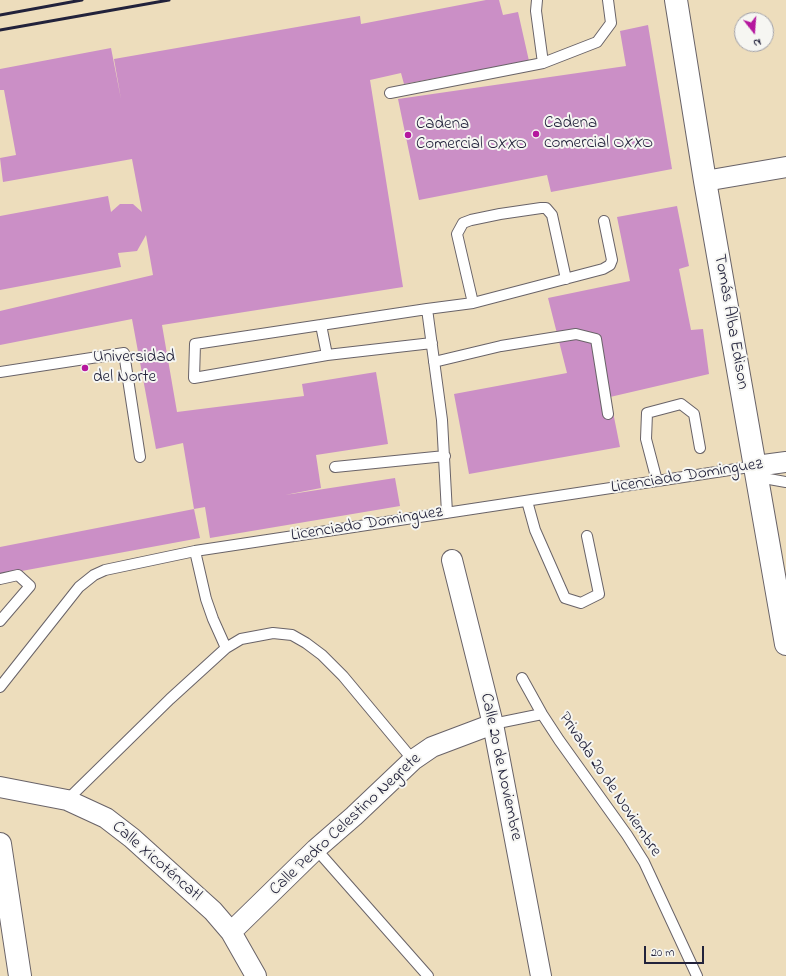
<!DOCTYPE html>
<meta charset="utf-8">
<style>
body{margin:0}
#map{position:relative;width:786px;height:976px;overflow:hidden;background:#edddbc;font-family:"Indie Flower",sans-serif}
canvas{display:block}
.north{position:absolute;left:734px;top:12px;width:40px;height:40px;box-sizing:border-box;background:#f6f6f2;border:1px solid #a1a1a9;border-radius:50%;rotate:163deg;font-size:11px;font-weight:700;line-height:16px;text-align:center;color:#22223b}
.north::after{content:'';display:block;margin:auto;width:14px;height:18px;background:#b5179e;clip-path:polygon(50% 0,100% 100%,50% 72%,0 100%)}
.scale{position:absolute;left:644px;top:946px;width:60px;height:18px;box-sizing:border-box;border:2px solid #22223b;border-top:0;padding-left:5px;font-size:12px;line-height:14px;white-space:nowrap;color:#22223b;-webkit-text-stroke:3px #f6f6f2;paint-order:stroke}
</style>
<div id="map">
<canvas width="786" height="976"></canvas>
<div class="north">N</div>
<div class="scale">20 m</div>
</div>
<script>
const context = document.querySelector('canvas').getContext('2d');
context.lineJoin = 'round';
function fillPath(path, color) {
  context.fillStyle = color;
  context.fill(path, 'evenodd');
}
function toPath(rows) {
  const path = new Path2D();
  for (const r of rows) {
    path.moveTo(r[0], r[1]);
    for (let i = 2; i < r.length; i += 2) path.lineTo(r[i], r[i + 1]);
  }
  return path;
}
function trace(path, color, width, dash) {
  context.strokeStyle = color;
  context.lineWidth = width;
  context.lineCap = dash ? 'butt' : 'round';
  context.setLineDash(dash || []);
  context.stroke(path);
}
function drawText(font, color, halo, rows, align = 'center') {
  context.font = font + ' "Indie Flower",sans-serif';
  context.lineWidth = 4;
  context.setLineDash([]);
  context.textBaseline = 'middle';
  context.strokeStyle = halo;
  context.fillStyle = color;
  for (const [text, x, y, turn = 0] of rows) {
    context.save();
    context.translate(x, y);
    context.rotate((+turn || 0) * Math.PI / 180);
    context.textAlign = isNaN(turn) ? turn : align;
    if (halo) context.strokeText(text, 0, 0);
    context.fillText(text, 0, 0);
    context.restore();
  }
}
const building = toPath([
 [486,0,499,0,503,15,518,12,529,61,404,84,401,73,370,80,403,287,162,325,177,412,304,396,302,384,376,372,388,444,316,455,321,488,285,495,395,478,400,506,210,538,205,507,194,509,183,443,156,449,132,319,0,345,0,311,153,275,146,235,137,251,118,253,121,267,0,290,0,216,108,196,111,212,120,204,133,204,142,212,132,159,3,182,0,158,16,155,4,90,0,90,0,69,111,48,121,99,114,59,360,16,361,24],
 [648,25,672,169,551,192,547,175,419,200,398,99,626,66,620,31],
 [677,206,689,266,679,269,691,330,703,329,709,374,610,397,620,447,469,474,454,394,567,373,548,298,630,281,617,217],
 [194,509,200,538,0,575,0,547]
]);
const service = toPath([
 [537,0,536,11,543,63],
 [390,93,543,63,597,42,611,23,608,0],
 [473,303,457,234,463,223,471,220,500,214,541,208,546,208,552,215,566,279],
 [427,309,195,344,194,378,327,355,432,343],
 [321,325,327,355],
 [434,362,501,346,576,334,596,339,608,414],
 [0,372,124,353,140,457],
 [335,467,445,456],
 [758,477,786,482],
 [657,481,646,439,647,413,681,404,694,414,700,448],
 [527,501,535,530,565,598,581,603,599,594,587,536],
 [447,513,442,420,427,309,473,303,603,269,610,265,612,260,604,221],
 [195,551,206,599,213,619,226,648],
 [0,579,18,575,30,586,0,621],
 [522,678,542,714,559,740,627,835,644,862,697,976],
 [0,687,79,587,94,575,105,570,195,551,756,466],
 [493,724,542,714],
 [67,800,170,699,226,648,241,639,273,633,292,635,306,643,322,655,343,676,413,760],
 [316,849,428,976]
]);
const minor = toPath([
 [705,181,786,167],
 [756,466,786,462],
 [452,560,493,724,541,976],
 [0,787,67,800,106,818,132,838,213,911,231,932,256,976],
 [231,932,316,849,354,816,413,760,432,747,493,724]
]);
const tertiary = toPath([
 [676,0,705,181,786,644]
]);
const primary = toPath([
 [0,844,20,976]
]);
const rail = toPath([
 [0,15,82,0],
 [0,30,169,0]
]);
const markers = [
 [536,134,4,"#b5179e"],
 [408,135,4,"#b5179e"],
 [85,368,4,"#b5179e"]
];
const poiNames = [
 ["Cadena",544,124],
 ["comercial OXXO",544,144],
 ["Cadena",416,125],
 ["Comercial OXXO",416,145],
 ["Universidad",93,358],
 ["del Norte",93,378]
];
const streetNames = [
 ["Tomás Alba Edison",730,322,80],
 ["Licenciado Dominguez",687,477,-9],
 ["Licenciado Dominguez",367,525,-9],
 ["Calle 20 de Noviembre",500,767,78],
 ["Privada 20 de Noviembre",609,785,56],
 ["Calle Pedro Celestino Negrete",346,825,-43],
 ["Calle Xicoténcatl",156,862,41]
];
fillPath(building, '#cb8fc6');
trace(service, '#696368', 12);
trace(minor, '#696368', 22);
trace(tertiary, '#696368', 24);
trace(primary, '#696368', 24);
trace(service, '#fff', 10);
trace(minor, '#fff', 20);
trace(tertiary, '#fff', 22);
trace(primary, '#fff', 22);
trace(rail, '#22223b', 3);
for (const [x, y, r, color] of markers) {
  const dot = new Path2D();
  dot.arc(x, y, r, 0, 2 * Math.PI);
  context.fillStyle = color;
  context.fill(dot);
  trace(dot, '#f6f6f2', 1.5);
}
drawText('17px', '#22223b', '#f6f6f2', poiNames, 'left');
drawText('17px', '#22223b', '#f6f6f2', streetNames);
</script>
